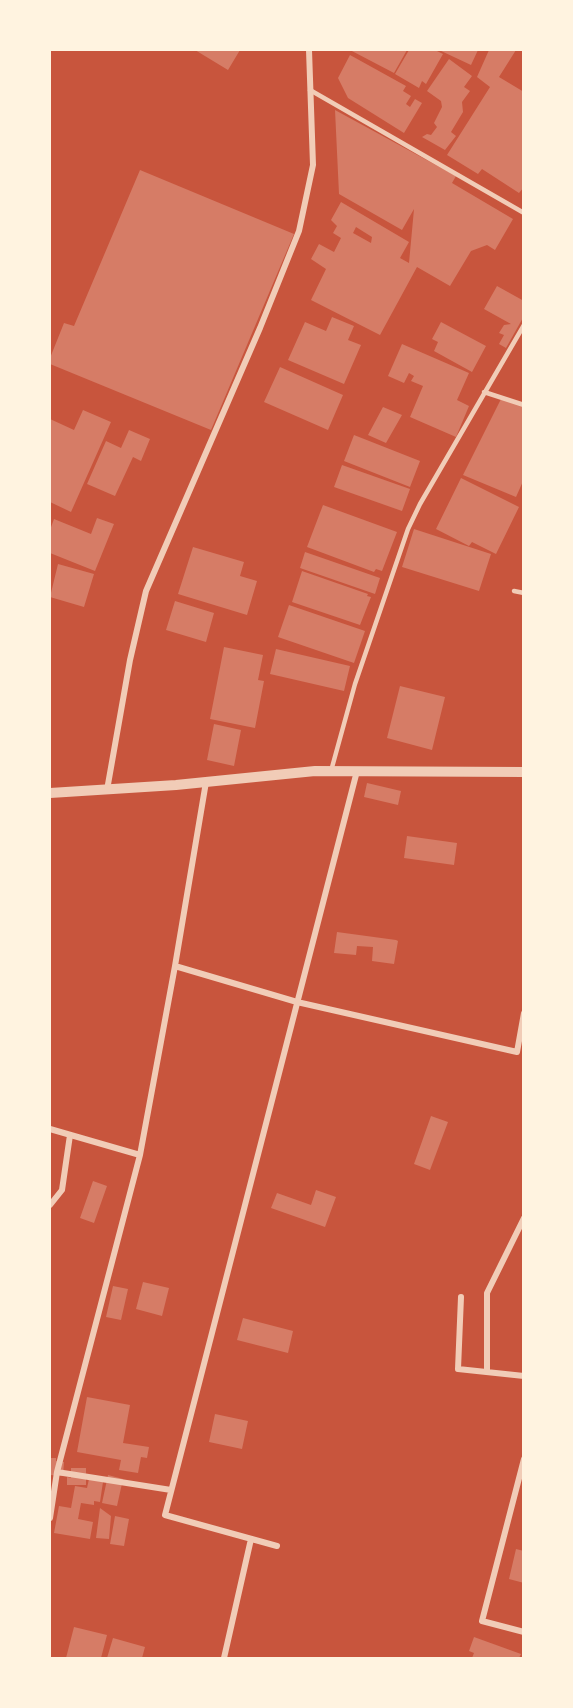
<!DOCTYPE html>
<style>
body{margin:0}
#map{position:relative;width:573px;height:1708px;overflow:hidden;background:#c8553d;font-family:"Titillium Web",sans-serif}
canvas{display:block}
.frame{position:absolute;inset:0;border:51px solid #fff3e0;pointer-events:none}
</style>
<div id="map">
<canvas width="573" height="1708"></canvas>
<div class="frame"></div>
</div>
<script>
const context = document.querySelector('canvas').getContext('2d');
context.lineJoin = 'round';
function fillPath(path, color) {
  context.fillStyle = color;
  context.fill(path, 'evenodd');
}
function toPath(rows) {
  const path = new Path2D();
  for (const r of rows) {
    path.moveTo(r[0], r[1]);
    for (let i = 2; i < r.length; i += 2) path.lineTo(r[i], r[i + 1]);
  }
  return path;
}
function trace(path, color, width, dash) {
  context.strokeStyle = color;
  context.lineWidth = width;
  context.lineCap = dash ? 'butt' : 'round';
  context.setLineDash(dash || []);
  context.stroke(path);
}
const building = toPath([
 [195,50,240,50,228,70],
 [350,50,407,50,394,73],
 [409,50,435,50,443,54,426,84,422,81,419,88,395,74],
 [439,50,478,50,471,65],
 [489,50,516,50,499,77,524,92,524,187,519,193,482,169,478,174,447,155,490,87,477,77],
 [350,55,406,86,403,91,411,96,406,104,410,107,415,99,422,103,404,133,348,98,338,78],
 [449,59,472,76,464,87,470,91,462,102,463,112,451,132,456,136,445,150,422,137,427,134,431,135,437,127,434,123,442,107,441,101,427,91],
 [335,110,456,176,452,183,513,219,495,250,487,245,471,251,450,286,417,267,380,335,311,300,326,269,311,259,319,244,334,252,341,238,333,233,337,226,331,220,341,202,409,242,400,258,409,263,414,209,402,230,339,194],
 [356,227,372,237,371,243,353,233],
 [140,170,294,234,211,430,50,364,50,358,64,323,74,326],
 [497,286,524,301,524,316,506,348,499,344,504,335,499,333,504,325,511,324,484,309],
 [332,317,354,326,348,340,361,345,344,384,288,360,305,322,326,331],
 [441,322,486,346,472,372,434,351,438,342,432,339],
 [402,344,469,373,457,400,469,406,456,437,410,417,423,386,411,381,414,376,409,373,404,383,388,376],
 [280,367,343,395,328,430,264,402],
 [502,397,524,407,524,479,516,497,463,475],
 [383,407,402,415,386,443,368,435],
 [83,410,111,422,71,512,50,502,50,419,74,430],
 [129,430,150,439,141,461,133,457,115,496,87,484,106,441,121,448],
 [354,435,420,461,410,487,344,461],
 [342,465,410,489,402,511,334,487],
 [461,478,519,507,496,554,472,542,469,546,436,529],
 [323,505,397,532,382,571,376,569,374,572,307,547],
 [97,518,114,524,95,571,50,553,50,530,54,519,91,534],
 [414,529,491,554,479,591,402,567],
 [193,547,244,562,240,576,257,581,247,615,178,594],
 [305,552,380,578,375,594,300,568],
 [58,564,94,574,84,607,50,597],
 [302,571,368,594,367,596,371,597,360,625,292,602],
 [175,601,214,613,206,642,166,630],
 [289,605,365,631,354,663,278,637],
 [224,647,263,655,258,680,264,681,255,728,210,719],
 [276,649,350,666,344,691,270,674],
 [400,686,445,697,432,750,387,738],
 [214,724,241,730,234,766,207,760],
 [367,783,401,791,398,805,364,797],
 [407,836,457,843,454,865,404,858],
 [337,932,396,940,398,941,394,964,372,961,373,947,357,946,356,955,334,953],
 [431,1116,448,1122,430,1170,414,1164],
 [93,1181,107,1186,94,1223,80,1218],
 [316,1190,336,1197,325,1227,271,1208,277,1193,311,1205],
 [143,1282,169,1288,162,1316,136,1309],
 [113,1286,128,1289,121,1320,106,1317],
 [243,1318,293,1331,288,1353,237,1340],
 [87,1397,130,1405,123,1443,149,1447,147,1458,141,1457,138,1473,119,1470,121,1460,77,1452],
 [215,1414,248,1421,242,1449,209,1442],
 [50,1458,56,1458,56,1461,64,1462,63,1476,50,1475],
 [71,1468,86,1468,86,1485,67,1485,67,1477,71,1478],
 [108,1475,123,1479,117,1506,102,1503],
 [89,1479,103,1482,100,1502,94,1501,94,1505,81,1503,78,1519,93,1522,90,1539,54,1533,59,1506,71,1508,75,1486,87,1488],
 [100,1508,111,1516,109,1539,96,1538],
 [115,1516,129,1519,124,1546,110,1544],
 [516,1549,524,1551,524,1583,509,1579],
 [74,1627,107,1635,101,1658,66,1658],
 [474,1637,521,1654,519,1658,472,1658,474,1653,469,1651],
 [113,1638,145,1647,142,1658,107,1658]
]);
const service = toPath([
 [310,90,524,213],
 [484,392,524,405],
 [514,591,524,593],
 [331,771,355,684,408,529,420,504,524,325]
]);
const minor = toPath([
 [107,790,130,660,146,591,260,328,299,231,313,165,309,50],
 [175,966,297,1002,517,1052,524,1013],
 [50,1129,140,1155,175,966,206,782],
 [50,1205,62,1190,70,1135],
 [461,1297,458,1369,524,1376],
 [487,1372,487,1293,524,1218],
 [524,1459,482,1621,524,1632],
 [57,1472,140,1155],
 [50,1518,57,1472,171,1490],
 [277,1546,165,1515,357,771],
 [224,1658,251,1539]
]);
const tertiary = toPath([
 [50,793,176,785,315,771,524,772]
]);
fillPath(building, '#d67c66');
trace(service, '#f1ccb7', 4.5);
trace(minor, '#f1ccb7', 6);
trace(tertiary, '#f1ccb7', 10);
</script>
